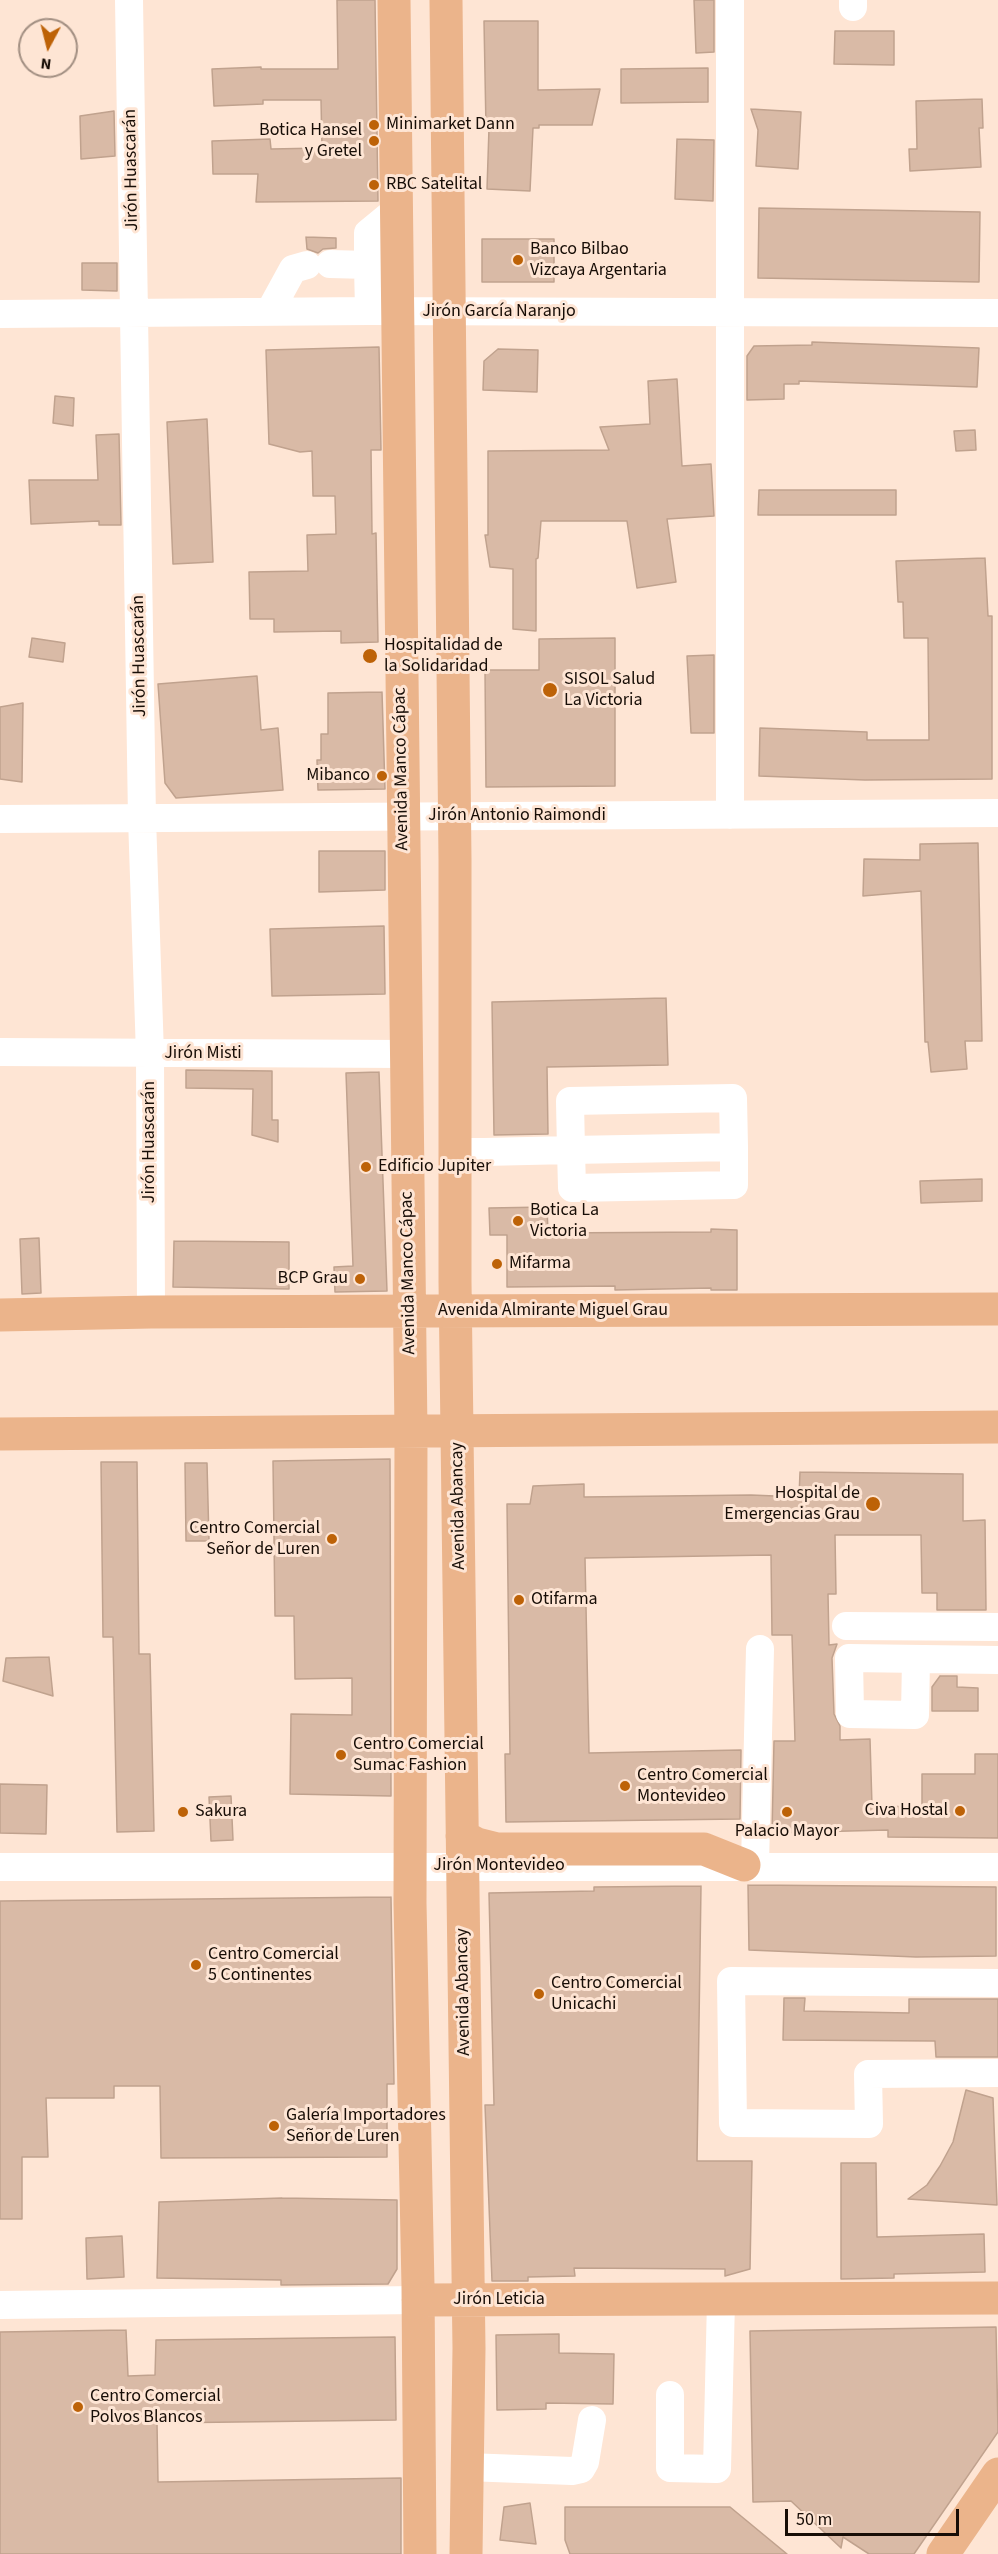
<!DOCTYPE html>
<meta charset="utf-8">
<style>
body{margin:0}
#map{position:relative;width:998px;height:2554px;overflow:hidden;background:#fee5d4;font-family:"Source Sans 3",sans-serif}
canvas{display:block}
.north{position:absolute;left:18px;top:18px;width:60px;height:60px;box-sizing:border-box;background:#fee5d4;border:2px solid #a28f82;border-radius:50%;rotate:187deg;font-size:16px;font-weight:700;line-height:24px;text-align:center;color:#170d06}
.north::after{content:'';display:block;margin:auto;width:21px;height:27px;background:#bd6207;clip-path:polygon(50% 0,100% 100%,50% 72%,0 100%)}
.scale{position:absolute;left:785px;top:2509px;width:174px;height:27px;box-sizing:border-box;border:3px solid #170d06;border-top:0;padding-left:8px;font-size:18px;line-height:21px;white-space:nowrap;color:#170d06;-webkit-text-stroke:4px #fee5d4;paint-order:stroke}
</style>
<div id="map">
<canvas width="998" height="2554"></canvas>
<div class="north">N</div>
<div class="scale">50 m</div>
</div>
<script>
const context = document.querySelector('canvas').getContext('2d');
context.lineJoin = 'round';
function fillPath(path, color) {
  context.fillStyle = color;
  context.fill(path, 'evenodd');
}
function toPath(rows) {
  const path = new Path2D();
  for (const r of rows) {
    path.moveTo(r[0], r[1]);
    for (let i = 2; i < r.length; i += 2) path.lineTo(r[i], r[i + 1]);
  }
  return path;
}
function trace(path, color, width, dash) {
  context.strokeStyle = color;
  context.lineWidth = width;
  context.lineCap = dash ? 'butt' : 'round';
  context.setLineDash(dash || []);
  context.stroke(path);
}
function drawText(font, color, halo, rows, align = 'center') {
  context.font = font + ' "Source Sans 3",sans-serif';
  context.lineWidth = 6;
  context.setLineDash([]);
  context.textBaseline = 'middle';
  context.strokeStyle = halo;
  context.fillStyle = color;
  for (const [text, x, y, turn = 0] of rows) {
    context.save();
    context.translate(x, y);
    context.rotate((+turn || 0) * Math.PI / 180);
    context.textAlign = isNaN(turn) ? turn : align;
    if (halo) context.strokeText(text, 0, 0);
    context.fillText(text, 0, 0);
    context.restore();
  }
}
const building = toPath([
 [337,0,375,0,378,201,256,202,258,174,213,174,212,141,270,139,271,149,322,148,321,100,263,100,263,104,214,106,212,69,261,67,261,69,338,69,337,0],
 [694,0,714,0,714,52,696,53,694,0],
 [484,21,538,21,538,90,600,89,592,125,539,125,539,128,533,128,530,191,487,189,489,128,486,128,484,21],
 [835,31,894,31,894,65,834,64,835,31],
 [708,68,708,102,621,103,621,69,708,68],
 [982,99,983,128,979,128,981,167,910,171,909,149,917,149,916,101,982,99],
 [751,109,801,112,798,169,756,166,758,130,751,109],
 [114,111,115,156,81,159,80,116,114,111],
 [677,139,714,140,713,201,675,199,677,139],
 [759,208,980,212,979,282,758,278,759,208],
 [306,237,336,238,336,248,323,249,318,253,307,249,306,237],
 [482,239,554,239,554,282,482,282,482,239],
 [82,263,117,263,117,291,82,290,82,263],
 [812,342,979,348,977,387,799,381,799,384,784,384,784,399,747,400,747,356,754,346,812,345,812,342],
 [379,347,381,450,371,450,372,534,376,533,378,642,341,643,341,631,274,632,274,619,250,619,249,572,308,571,307,535,336,534,335,496,313,496,312,451,300,452,269,444,266,350,379,347],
 [498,349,538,350,537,392,483,390,484,361,498,349],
 [677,379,682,466,711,464,714,516,667,519,676,582,637,588,627,521,541,521,538,558,536,559,536,631,513,629,513,569,490,567,485,535,488,535,488,451,609,450,600,427,650,424,648,381,677,379],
 [55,396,74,398,73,426,53,423,55,396],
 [207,419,213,562,173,564,167,422,207,419],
 [975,430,976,450,956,451,954,431,975,430],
 [119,434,121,525,99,525,99,521,31,524,29,480,98,480,96,435,119,434],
 [759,490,896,490,896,515,758,515,759,490],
 [985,558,988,616,992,616,992,779,865,780,759,776,760,728,867,732,867,740,929,740,928,638,904,638,903,602,898,602,896,561,985,558],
 [32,638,65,643,63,662,29,657,32,638],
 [615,638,615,786,486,787,485,670,539,670,539,639,615,638],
 [714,655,714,733,691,733,687,656,714,655],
 [257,676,261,730,278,728,283,790,176,798,165,783,158,684,257,676],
 [382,692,385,789,318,790,317,760,321,760,321,734,328,734,328,693,382,692],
 [23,703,22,782,0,779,0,707,23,703],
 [978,843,982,1041,965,1041,967,1069,931,1072,928,1042,925,1042,921,891,863,896,864,859,920,860,920,844,978,843],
 [319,851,385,851,385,890,319,892,319,851],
 [384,926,385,994,272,996,270,929,384,926],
 [666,998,668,1065,547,1067,548,1134,494,1135,492,1002,666,998],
 [186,1070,272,1071,272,1120,278,1120,278,1142,252,1135,253,1089,186,1088,186,1070],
 [379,1072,387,1291,335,1292,334,1267,353,1266,346,1073,379,1072],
 [982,1179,982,1201,921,1203,920,1181,982,1179],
 [547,1207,548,1233,711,1232,711,1229,737,1230,737,1290,711,1290,711,1288,615,1290,615,1286,507,1287,507,1235,490,1235,489,1208,547,1207],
 [39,1238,41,1293,22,1294,20,1239,39,1238],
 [174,1241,289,1242,289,1289,173,1287,174,1241],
 [390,1459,391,1796,290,1794,291,1714,352,1715,352,1678,295,1679,294,1616,275,1616,273,1461,390,1459],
 [101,1462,137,1462,139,1654,150,1654,154,1831,117,1832,113,1637,103,1637,101,1462],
 [185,1463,207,1463,209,1541,186,1541,185,1463],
 [800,1472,963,1474,963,1521,985,1520,986,1610,937,1610,937,1593,922,1593,921,1535,835,1535,836,1594,828,1594,829,1645,837,1644,832,1658,834,1714,840,1726,840,1740,870,1739,872,1806,922,1807,922,1774,975,1774,975,1754,998,1754,998,1838,888,1837,888,1830,772,1833,774,1741,795,1741,792,1635,772,1635,771,1555,585,1558,589,1753,741,1750,740,1819,506,1822,505,1754,510,1754,507,1504,530,1504,533,1486,584,1484,584,1497,751,1495,799,1497,800,1472],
 [49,1657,53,1696,3,1681,6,1658,49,1657],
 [940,1676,957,1676,957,1687,978,1688,978,1711,932,1711,932,1687,940,1676],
 [0,1784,47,1785,46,1834,0,1833,0,1784],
 [231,1796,233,1840,211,1841,209,1797,231,1796],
 [748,1885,996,1887,996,1956,916,1957,749,1950,748,1885],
 [701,1886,697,2161,752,2161,750,2269,725,2276,725,2269,574,2268,575,2276,528,2277,528,2281,492,2281,485,2105,494,2105,489,1893,594,1891,594,1887,701,1886],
 [391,1897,394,2084,387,2084,387,2157,161,2158,160,2086,114,2086,114,2098,46,2098,48,2157,22,2157,22,2219,0,2219,0,1901,391,1897],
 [784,1998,805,1998,804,2011,909,2013,909,1999,998,1999,998,2057,936,2057,935,2041,783,2040,784,1998],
 [966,2090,993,2098,997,2205,908,2199,927,2185,940,2166,953,2142,966,2090],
 [841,2163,876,2163,877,2237,984,2234,985,2272,894,2274,894,2278,841,2279,841,2163],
 [282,2198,397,2200,397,2269,388,2284,281,2285,281,2280,157,2278,159,2202,282,2198],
 [122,2236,124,2277,87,2279,86,2238,122,2236],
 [996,2327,998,2432,914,2554,869,2554,843,2537,841,2548,791,2501,753,2502,750,2331,996,2327],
 [126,2330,128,2376,155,2375,156,2340,395,2337,396,2420,157,2423,158,2482,401,2478,401,2554,0,2554,0,2332,126,2330],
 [559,2334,559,2353,614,2354,613,2404,546,2403,546,2409,497,2410,496,2335,559,2334],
 [530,2503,536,2544,500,2540,504,2507,530,2503],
 [565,2507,730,2507,787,2554,570,2554,565,2540,565,2507]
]);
const minor = toPath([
 [129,0,142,818,150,1054,151,1312],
 [730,0,730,815],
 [853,0,853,7],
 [396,210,368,233,368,265,397,283],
 [330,264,368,265,369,311],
 [270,311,293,269,307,265],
 [0,314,369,311,998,313],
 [0,819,998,813],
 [0,1052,406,1054],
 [455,1152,484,1152,571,1150,734,1147,734,1185,572,1188,571,1150,570,1101,733,1098,734,1147],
 [846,1626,998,1627],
 [916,1659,915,1715,850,1714,849,1658,998,1660],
 [755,1865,760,1649],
 [0,1867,998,1867],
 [998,1983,731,1981,733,2123,869,2124,868,2074,998,2073],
 [0,2305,418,2300],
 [670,2395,670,2468,717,2469,721,2300],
 [467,2467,572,2471,581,2469,585,2462,592,2420]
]);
const major = toPath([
 [394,0,411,1431,410,1903,418,2286,420,2554],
 [446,0,455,859,455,1281,469,2348,466,2554],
 [0,1315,151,1312,998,1309],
 [0,1434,998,1427],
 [462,1836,477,1844,497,1849,704,1849,744,1865],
 [418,2300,998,2298],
 [943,2554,998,2474]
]);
const markers = [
 [374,125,6,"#bd6207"],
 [374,141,6,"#bd6207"],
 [374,185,6,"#bd6207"],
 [518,260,6,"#bd6207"],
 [370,656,8,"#bd6207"],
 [550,690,8,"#bd6207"],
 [382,776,6,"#bd6207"],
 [366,1167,6,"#bd6207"],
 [518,1221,6,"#bd6207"],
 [497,1264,6,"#bd6207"],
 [360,1279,6,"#bd6207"],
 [873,1504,8,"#bd6207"],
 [332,1539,6,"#bd6207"],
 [519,1600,6,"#bd6207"],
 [341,1755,6,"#bd6207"],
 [625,1786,6,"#bd6207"],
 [960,1811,6,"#bd6207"],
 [183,1812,6,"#bd6207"],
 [787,1812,6,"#bd6207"],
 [196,1965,6,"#bd6207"],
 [539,1994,6,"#bd6207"],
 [274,2126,6,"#bd6207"],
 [78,2407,6,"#bd6207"]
];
const poiNames = [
 ["Minimarket Dann",386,125],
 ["Botica Hansel",362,131,"right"],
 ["y Gretel",362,152,"right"],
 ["RBC Satelital",386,185],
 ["Banco Bilbao",530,250],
 ["Vizcaya Argentaria",530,271],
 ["Hospitalidad de",384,646],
 ["la Solidaridad",384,667],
 ["SISOL Salud",564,680],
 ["La Victoria",564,701],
 ["Mibanco",370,776,"right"],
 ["Edificio Jupiter",378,1167],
 ["Botica La",530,1211],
 ["Victoria",530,1232],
 ["Mifarma",509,1264],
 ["BCP Grau",348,1279,"right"],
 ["Hospital de",860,1494,"right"],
 ["Emergencias Grau",860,1515,"right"],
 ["Centro Comercial",320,1529,"right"],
 ["Señor de Luren",320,1550,"right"],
 ["Otifarma",531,1600],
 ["Centro Comercial",353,1745],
 ["Sumac Fashion",353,1766],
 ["Centro Comercial",637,1776],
 ["Montevideo",637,1797],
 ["Civa Hostal",948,1811,"right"],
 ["Sakura",195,1812],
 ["Palacio Mayor",787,1832,"center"],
 ["Centro Comercial",208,1955],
 ["5 Continentes",208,1976],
 ["Centro Comercial",551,1984],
 ["Unicachi",551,2005],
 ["Galería Importadores",286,2116],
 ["Señor de Luren",286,2137],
 ["Centro Comercial",90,2397],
 ["Polvos Blancos",90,2418]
];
const streetNames = [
 ["Jirón Huascarán",132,170,-91],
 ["Jirón García Naranjo",499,312],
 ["Jirón Huascarán",140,656,-91],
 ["Avenida Manco Cápac",402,769,-91],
 ["Jirón Antonio Raimondi",517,816],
 ["Jirón Misti",203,1054],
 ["Jirón Huascarán",150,1142,-90],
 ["Avenida Manco Cápac",409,1273,-91],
 ["Avenida Almirante Miguel Grau",553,1311],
 ["Avenida Abancay",459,1506,-91],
 ["Jirón Montevideo",499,1866],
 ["Avenida Abancay",464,1992,-91],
 ["Jirón Leticia",499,2300]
];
fillPath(building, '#d9baa6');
trace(building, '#c0a28e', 1.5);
trace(minor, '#fff', 28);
trace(major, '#ebb48b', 33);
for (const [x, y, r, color] of markers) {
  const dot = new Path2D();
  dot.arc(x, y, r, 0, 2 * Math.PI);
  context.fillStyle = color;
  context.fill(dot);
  trace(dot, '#fee5d4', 2);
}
drawText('18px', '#170d06', '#fee5d4', poiNames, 'left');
drawText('18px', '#170d06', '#fee5d4', streetNames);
</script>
